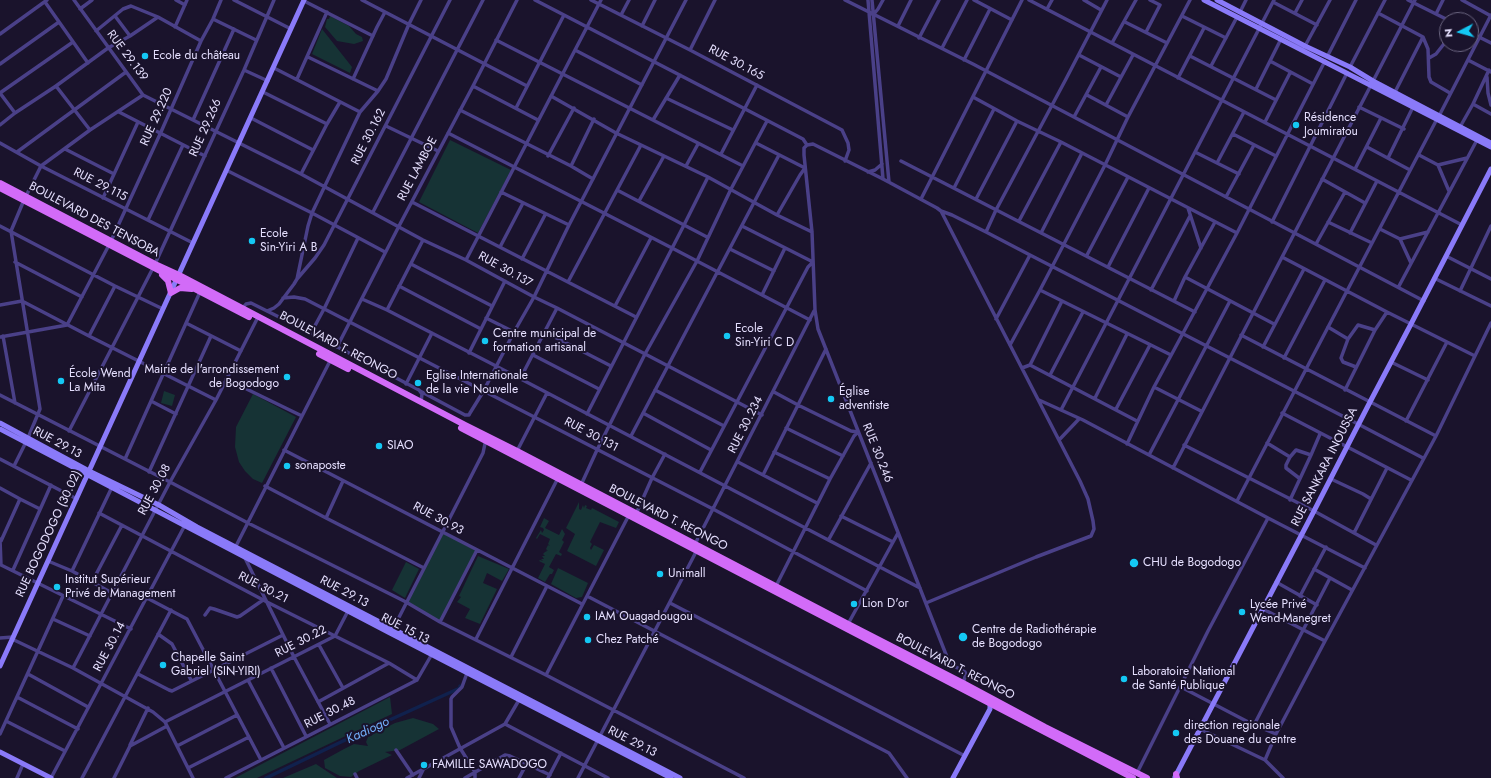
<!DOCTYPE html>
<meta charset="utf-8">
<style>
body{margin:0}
#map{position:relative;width:1491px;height:778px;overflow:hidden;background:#1a132c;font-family:Jost,sans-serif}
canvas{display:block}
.north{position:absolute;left:1439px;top:12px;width:40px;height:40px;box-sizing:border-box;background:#1a132c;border:1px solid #6b6580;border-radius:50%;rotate:264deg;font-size:11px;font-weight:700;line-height:16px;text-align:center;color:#e5dffe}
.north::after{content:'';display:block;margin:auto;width:14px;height:18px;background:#14c8f4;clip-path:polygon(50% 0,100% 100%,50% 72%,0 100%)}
</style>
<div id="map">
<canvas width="1491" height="778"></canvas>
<div class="north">N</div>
</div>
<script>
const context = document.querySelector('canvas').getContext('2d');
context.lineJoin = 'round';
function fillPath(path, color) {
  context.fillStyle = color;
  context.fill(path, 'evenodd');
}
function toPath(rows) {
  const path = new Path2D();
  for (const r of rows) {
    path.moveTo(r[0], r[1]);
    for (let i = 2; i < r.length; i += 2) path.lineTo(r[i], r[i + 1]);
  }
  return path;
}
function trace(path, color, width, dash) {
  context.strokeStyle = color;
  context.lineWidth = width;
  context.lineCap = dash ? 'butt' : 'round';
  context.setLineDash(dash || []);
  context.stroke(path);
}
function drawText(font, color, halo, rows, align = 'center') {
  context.font = font + ' Jost,sans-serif';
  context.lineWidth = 4;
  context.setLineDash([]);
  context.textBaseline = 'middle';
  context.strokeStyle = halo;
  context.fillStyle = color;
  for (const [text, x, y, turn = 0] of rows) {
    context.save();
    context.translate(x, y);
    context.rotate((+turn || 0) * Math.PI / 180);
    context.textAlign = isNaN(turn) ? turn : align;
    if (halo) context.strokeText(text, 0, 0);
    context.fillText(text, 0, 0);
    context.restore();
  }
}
const green = toPath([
 [330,16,349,26,356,34,362,37,363,41,354,44,337,41,325,27,327,19,329,19],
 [322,29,352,67,350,73,312,54],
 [450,140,511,170,478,233,419,202],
 [164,391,175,395,172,406,161,403],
 [253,394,296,417,262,483,253,479,245,471,239,462,235,447,236,427],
 [579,502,579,509,581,510,583,505,584,508,585,505,587,506,586,508,591,510,592,508,619,522,616,528,600,522,590,542,592,544,590,548,591,550,594,545,604,550,596,566,567,551,575,534,566,528],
 [544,518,549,521,545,528,559,535,562,529,565,534,562,540,564,542,559,552,562,554,561,556,556,554,549,567,554,570,552,574,550,574,545,582,538,578,545,564,539,561,540,560,543,561,541,559,544,559,542,556,545,556,543,554,545,552,547,551,545,550,548,551,546,549,548,545,550,546,548,544,550,539,540,534,537,539,536,538,541,530,542,533,544,530,543,528,540,527],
 [443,533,476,551,440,621,408,602],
 [478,556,509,569,502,581,487,573,483,583,497,589,480,624,465,618,470,609,457,602,461,597,459,596],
 [406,562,419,569,405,598,392,590],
 [558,568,588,583,582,597,576,598,551,584],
 [390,697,392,714,257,778,235,778],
 [413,718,433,724,439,729,400,750,385,752,392,755,359,771,351,777,340,776,325,768,324,760,344,749,354,744,368,746,366,742,368,737,371,736,375,733,395,723],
 [316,764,337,778,283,778]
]);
const canal = toPath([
 [266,778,341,742,460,688,460,686]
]);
const street = toPath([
 [74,0,143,95,301,174,423,240,466,260,534,297,557,308,762,415],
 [176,0,185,5],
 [234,0,291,29],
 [362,0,527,86],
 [535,0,803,139,807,145],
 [591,0,690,50,842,130,848,143,849,150,845,161],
 [845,0,973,64,1424,301],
 [868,0,883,179],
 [872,0,889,182],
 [974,0,1012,20],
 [1029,0,1462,225],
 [1084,0,1101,10],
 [1408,0,1448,20],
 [1462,0,1491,16],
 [304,1,373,36],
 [45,2,88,63],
 [1273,2,1317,25],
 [80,9,92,0],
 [1047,9,1052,0],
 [1240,12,1246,0],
 [1295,13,1302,0],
 [1378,13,1423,37,1428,49,1429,77,1431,82,1450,93],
 [1436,14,1443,0],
 [621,15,629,0],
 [873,15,878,9,883,0],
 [115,16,130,36],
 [1182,16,1226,38],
 [213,19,256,40],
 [1125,22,1167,43],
 [642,26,655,0],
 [898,26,911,0],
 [175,27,187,0],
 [96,31,123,9,131,6,158,17],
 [1146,32,1160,5,1150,0],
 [1471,33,1491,43],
 [0,34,47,0],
 [919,38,939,0],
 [496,40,743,166],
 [1112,43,1136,0],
 [1305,46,1330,0],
 [942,48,967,0],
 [575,50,642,85],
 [690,50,715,0],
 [1079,55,1121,77],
 [1190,56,1276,100],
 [308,57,378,91],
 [1327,57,1356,0],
 [1429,58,1436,54,1447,40],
 [964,60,990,9],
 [1468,60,1491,72],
 [1270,61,1313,84],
 [0,64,59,22],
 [1211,66,1237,17],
 [1350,67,1385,0],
 [274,68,360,112],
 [244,70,268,81],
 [1487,77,1488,93,1491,105],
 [1178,78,1204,28],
 [297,79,327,12],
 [353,79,377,27,385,12],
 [56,86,90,130],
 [473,86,538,120],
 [1256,89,1281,39],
 [263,92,327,124],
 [1395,92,1423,37],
 [0,93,73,42],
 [0,93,15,113],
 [1087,95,1128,117],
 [551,96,616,133,708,177,777,215,812,232],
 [973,97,1017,121,1061,142,1237,233],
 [666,98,733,130],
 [1473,104,1489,70],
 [1106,105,1133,55],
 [1359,107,1404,129],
 [516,108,564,15],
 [460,110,571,166,593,179],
 [119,112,205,156],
 [1439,116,1491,15],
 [1074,117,1101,67],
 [251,118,313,150],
 [193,120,234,29],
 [653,120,680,75],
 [1265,122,1290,73],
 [0,125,15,113,56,86,108,48,130,36,158,17,201,41],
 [386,126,438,151],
 [1460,127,1473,104,1491,114],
 [448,133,672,248,810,320],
 [1233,134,1276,156],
 [0,143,41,166,193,243],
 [756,143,805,168,800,175,777,215],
 [807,145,813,144,883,179,937,208,941,211,1080,481,1088,499,1093,521,1094,529,1091,536,1036,557,926,603],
 [807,145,804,148,804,155,812,232,815,310,818,329,947,657,954,666,965,672,966,674,963,683],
 [1367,147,1410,170],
 [65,149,114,174],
 [17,152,126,72],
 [1195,152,1239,174],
 [721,154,757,85],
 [1419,155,1438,165,1467,158],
 [548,156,574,108],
 [1388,158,1413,107],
 [901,161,1195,312],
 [1217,163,1244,112],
 [1438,165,1449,191],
 [571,166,594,119],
 [686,166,698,144],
 [1355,169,1381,118],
 [226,170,312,213,385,252],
 [868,172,875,170,882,164],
 [301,174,327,124,340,102],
 [1322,179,1365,203],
 [954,188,994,109],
 [617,190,684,225,708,177],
 [501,192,569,225],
 [26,196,41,166,90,130,143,95],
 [1226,197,1254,145],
 [103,198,138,122],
 [921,199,1022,0],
 [976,199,1017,121],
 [639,201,664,156],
 [412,202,636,317],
 [1188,208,1201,248],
 [941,211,952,215,986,232,1030,255,1358,424,1423,458],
 [373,212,483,0],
 [148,220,183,145],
 [1019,221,1061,142],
 [1272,222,1347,73],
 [1328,222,1372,243],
 [0,226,115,286,163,309],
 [1380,229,1400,239,1428,232],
 [986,232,996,210,1066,79,1107,0],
 [1041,233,1082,153],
 [1350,233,1377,181],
 [1400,239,1411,263],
 [111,241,161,132,201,41,213,19,221,0],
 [1316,244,1345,192],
 [500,247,523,203],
 [730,249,774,271],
 [1087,255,1128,177],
 [1446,256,1491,279],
 [1282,257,1387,312,1475,356],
 [522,259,545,215],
 [466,260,601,0],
 [15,262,82,297],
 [155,264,244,70,274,0],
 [411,264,492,306],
 [1108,267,1149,188],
 [1185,277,1215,222],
 [1434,278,1491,306],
 [297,279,315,258,324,245,450,0],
 [568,282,641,145],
 [399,286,481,329],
 [1399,286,1477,140],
 [1040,290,1171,355],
 [1151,290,1190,216],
 [1460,291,1491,226],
 [762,295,785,248],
 [283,298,294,297,305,299,713,509,867,591],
 [362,299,387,310,496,366,920,588],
 [1174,301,1185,277,1274,324],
 [0,305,22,301,89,336,216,400],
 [615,306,651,238],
 [242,309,246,304,251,303,311,333,419,390,422,394,421,402],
 [387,310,423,240],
 [267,311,274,308,279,304,294,284,297,279,308,226,312,213,360,112,378,91,386,79,409,24,421,0],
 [486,318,514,332],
 [996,319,1030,255],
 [186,323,241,351],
 [1328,327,1348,339],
 [545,332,611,366],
 [311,333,324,309,358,238],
 [1241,335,1436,436],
 [3,336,15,403],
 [89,336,115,286],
 [0,337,67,325,109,245],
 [1010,345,1040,290,1105,165,1128,117,1190,0],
 [337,347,399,226,473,86,517,0],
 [1263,347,1304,269],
 [469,353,505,281],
 [533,355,599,389],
 [1284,358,1325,280],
 [1391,362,1428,380],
 [1030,365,1062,301],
 [1356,367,1343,362,1341,358,1348,339,1358,325,1375,330],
 [1022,368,1030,365,1137,421],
 [1050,375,1083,312],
 [226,379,302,416],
 [520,379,557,308],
 [406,384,432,333],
 [1154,387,1201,411],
 [655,390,724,426],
 [1345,390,1375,330,1387,312],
 [420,391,465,415,469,415,470,413,483,392,514,332,534,297,569,225,686,0],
 [774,392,798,405,851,431,858,432],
 [0,395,170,482,248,523,406,602,440,622,546,675,744,778],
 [1095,398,1127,334],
 [1039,400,1083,420,1268,518,1365,568],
 [151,401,176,414],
 [1116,409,1150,345],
 [1061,410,1274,0],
 [643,413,711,450],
 [1282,413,1411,480],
 [587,414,684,225,707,237],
 [1406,421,1447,342],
 [786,428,843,456],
 [69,431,153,268],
 [631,436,779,155],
 [1059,440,1079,419],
 [1267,443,1290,457],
 [1127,444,1154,387,1237,233,1325,61],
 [1184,445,1314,511,1376,545],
 [284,450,582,604],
 [517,451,547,393],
 [774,452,830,479],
 [1149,455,1230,301],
 [0,459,77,499],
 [125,459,200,292],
 [738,462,817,503],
 [14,466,28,438,40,409,11,231,24,200],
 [1173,468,1415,0],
 [149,472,211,336],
 [700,472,808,267,813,262,742,226],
 [763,475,826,349],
 [1299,478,1286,468,1286,465,1290,457,1296,450,1311,455],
 [1331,479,1363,494,1371,499],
 [581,485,597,450,645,354,697,261,731,189,767,121],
 [265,486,326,518,424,568],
 [0,488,20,499],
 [1290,500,1311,455,1320,434],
 [1237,501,1437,119],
 [99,513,267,602,389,663,417,680],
 [636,514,652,478,665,454],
 [841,516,893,542],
 [326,518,343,481],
 [1354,533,1387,468],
 [0,539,1,565,131,629],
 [829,539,871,463],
 [1,541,20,499,40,509],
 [695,544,814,311],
 [235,548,331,359],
 [244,556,294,657,330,724],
 [48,561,72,571,112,593],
 [1314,569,1352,590],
 [13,570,51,485],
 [72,571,112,487],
 [92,582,122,525],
 [1276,582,1317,605],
 [775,588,830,479,854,436,858,432],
 [587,596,889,753,907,778],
 [1300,596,1326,547],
 [147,598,187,619,261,760],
 [670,603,965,756],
 [1263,609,1325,641],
 [205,615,210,608,214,609,237,617,240,616,263,600],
 [53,619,90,636],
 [440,622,477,550],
 [848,624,898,533],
 [392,631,483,453,486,439],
 [158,634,172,644,191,680],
 [0,638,13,637],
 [12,639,73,668,153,712,165,722,193,778],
 [476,639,558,478],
 [319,645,343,688],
 [511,657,547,586],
 [73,668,170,482,216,400,258,317],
 [271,668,306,736],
 [467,673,462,687,452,697,451,699,451,727,460,748,475,772,475,778],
 [28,674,88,707],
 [138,674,169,690,172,691,283,635],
 [546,675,629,515],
 [248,680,284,748],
 [1181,687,1254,725,1276,734],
 [17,697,78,729],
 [318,702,389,663],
 [6,721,65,751],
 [165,722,335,636,348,611],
 [505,724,608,778],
 [505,724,519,700],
 [1254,725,1330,578],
 [1200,729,1265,760,1283,778],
 [0,734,63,596],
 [130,745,148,708],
 [177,746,237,715],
 [396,750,413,775],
 [1265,760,1276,734,1325,641,1436,436,1491,323],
 [188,768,249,737],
 [1137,773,1208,631,1268,518],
 [355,774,357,778],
 [17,778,23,764],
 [51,778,185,525],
 [82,778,171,610],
 [114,778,130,746,167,726],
 [226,778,417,680,432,654],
 [407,778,505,724],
 [419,778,423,770],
 [465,778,505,755,510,756,550,775],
 [519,778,527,763],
 [548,778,561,753],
 [578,778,697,550]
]);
const secondary = toPath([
 [1204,0,1491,147],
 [1217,0,1305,46,1350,67,1373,81,1491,143],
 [0,423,89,471,159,505,197,527,370,617,680,778],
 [0,429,390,633,671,778],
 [0,666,304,0],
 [0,752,51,778],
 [1175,777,1314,511,1370,402,1411,324,1491,169],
 [953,778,990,709,990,704,992,701]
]);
const primary = toPath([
 [0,183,155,264,179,275,465,425,517,451,848,624,963,683,1045,727,1147,778],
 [0,188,249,317],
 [162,275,168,281,171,293,180,288,192,289],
 [319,354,348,369],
 [461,428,1133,778],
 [1176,774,1177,778]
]);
const markers = [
 [145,56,4,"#14c8f4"],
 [1296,125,4,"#14c8f4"],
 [252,241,4,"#14c8f4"],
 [727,336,4,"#14c8f4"],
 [485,341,4,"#14c8f4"],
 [287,377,4,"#14c8f4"],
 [61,381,4,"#14c8f4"],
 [418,383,4,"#14c8f4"],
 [831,399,4,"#14c8f4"],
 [379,446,4,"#14c8f4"],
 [287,466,4,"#14c8f4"],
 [1134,563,5,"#14c8f4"],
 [660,574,4,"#14c8f4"],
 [57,587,4,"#14c8f4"],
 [854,604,4,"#14c8f4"],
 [1242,612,4,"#14c8f4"],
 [587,617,4,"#14c8f4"],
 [963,637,5,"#14c8f4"],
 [588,640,4,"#14c8f4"],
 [163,665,4,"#14c8f4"],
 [1124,679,4,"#14c8f4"],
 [1176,733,4,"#14c8f4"],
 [424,765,4,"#14c8f4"]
];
const streetNames = [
 ["RUE 29.139",127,56,53],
 ["RUE 30.165",736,63,28],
 ["RUE 29.220",157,117,-66],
 ["RUE 29.266",206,128,-66],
 ["RUE 30.162",369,137,-63],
 ["RUE LAMBOE",418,169,-62],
 ["RUE 29.115",100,185,27],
 ["BOULEVARD DES TENSOBA",94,220,28],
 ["RUE 30.137",505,270,29],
 ["BOULEVARD T. REONGO",338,346,28],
 ["RUE 30.234",746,425,-63],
 ["RUE 30.131",591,435,28],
 ["RUE 29.13",57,443,28],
 ["RUE 30.246",877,453,68],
 ["RUE SANKARA INOUSSA",1325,467,-63],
 ["RUE 30.08",155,490,-62],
 ["BOULEVARD T. REONGO",668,518,27],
 ["RUE 30.93",438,519,28],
 ["RUE BOGODOGO (30.02)",49,534,-65],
 ["RUE 30.21",263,588,27],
 ["RUE 29.13",344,592,28],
 ["RUE 15.13",405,629,27],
 ["RUE 30.22",301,642,-27],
 ["RUE 30.14",110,647,-62],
 ["BOULEVARD T. REONGO",955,667,27],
 ["RUE 30.48",330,713,-27],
 ["RUE 29.13",632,742,27]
];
const poiNames = [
 ["Ecole du château",153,56],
 ["Résidence",1304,118],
 ["Joumiratou",1304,132],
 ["Ecole",260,234],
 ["Sin-Yiri A B",260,248],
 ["Ecole",735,329],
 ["Sin-Yiri C D",735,343],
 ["Centre municipal de",493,334],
 ["formation artisanal",493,348],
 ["Mairie de l'arrondissement",279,370,"right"],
 ["de Bogodogo",279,384,"right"],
 ["École Wend",69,374],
 ["La Mita",69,388],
 ["Eglise Internationale",426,376],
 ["de la vie Nouvelle",426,390],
 ["Église",839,392],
 ["adventiste",839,406],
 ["SIAO",387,446],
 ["sonaposte",295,466],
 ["CHU de Bogodogo",1143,563],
 ["Unimall",668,574],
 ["Institut Supérieur",65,580],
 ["Privé de Management",65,594],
 ["Lion D'or",862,604],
 ["Lycée Privé",1250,605],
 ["Wend-Manegret",1250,619],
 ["IAM Ouagadougou",595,617],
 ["Centre de Radiothérapie",972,630],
 ["de Bogodogo",972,644],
 ["Chez Patché",596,640],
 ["Chapelle Saint",171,658],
 ["Gabriel (SIN-YIRI)",171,672],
 ["Laboratoire National",1132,672],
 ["de Santé Publique",1132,686],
 ["direction regionale",1184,726],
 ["des Douane du centre",1184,740],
 ["FAMILLE SAWADOGO",432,765]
];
const waterNames = [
 ["Kadiogo",368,731,-25]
];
fillPath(green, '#163335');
trace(canal, '#10214d', 3.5);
trace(street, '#4a4088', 3.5);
trace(secondary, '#8a7af9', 5);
trace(primary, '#d26bf8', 6);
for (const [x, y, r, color] of markers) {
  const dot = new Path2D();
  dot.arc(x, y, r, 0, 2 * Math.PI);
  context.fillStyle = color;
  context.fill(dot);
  trace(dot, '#1a132c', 1.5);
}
drawText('12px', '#e5dffe', '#1a132c', streetNames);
drawText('12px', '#e5dffe', '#1a132c', poiNames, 'left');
drawText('italic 13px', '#72adf9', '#1a132c', waterNames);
</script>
